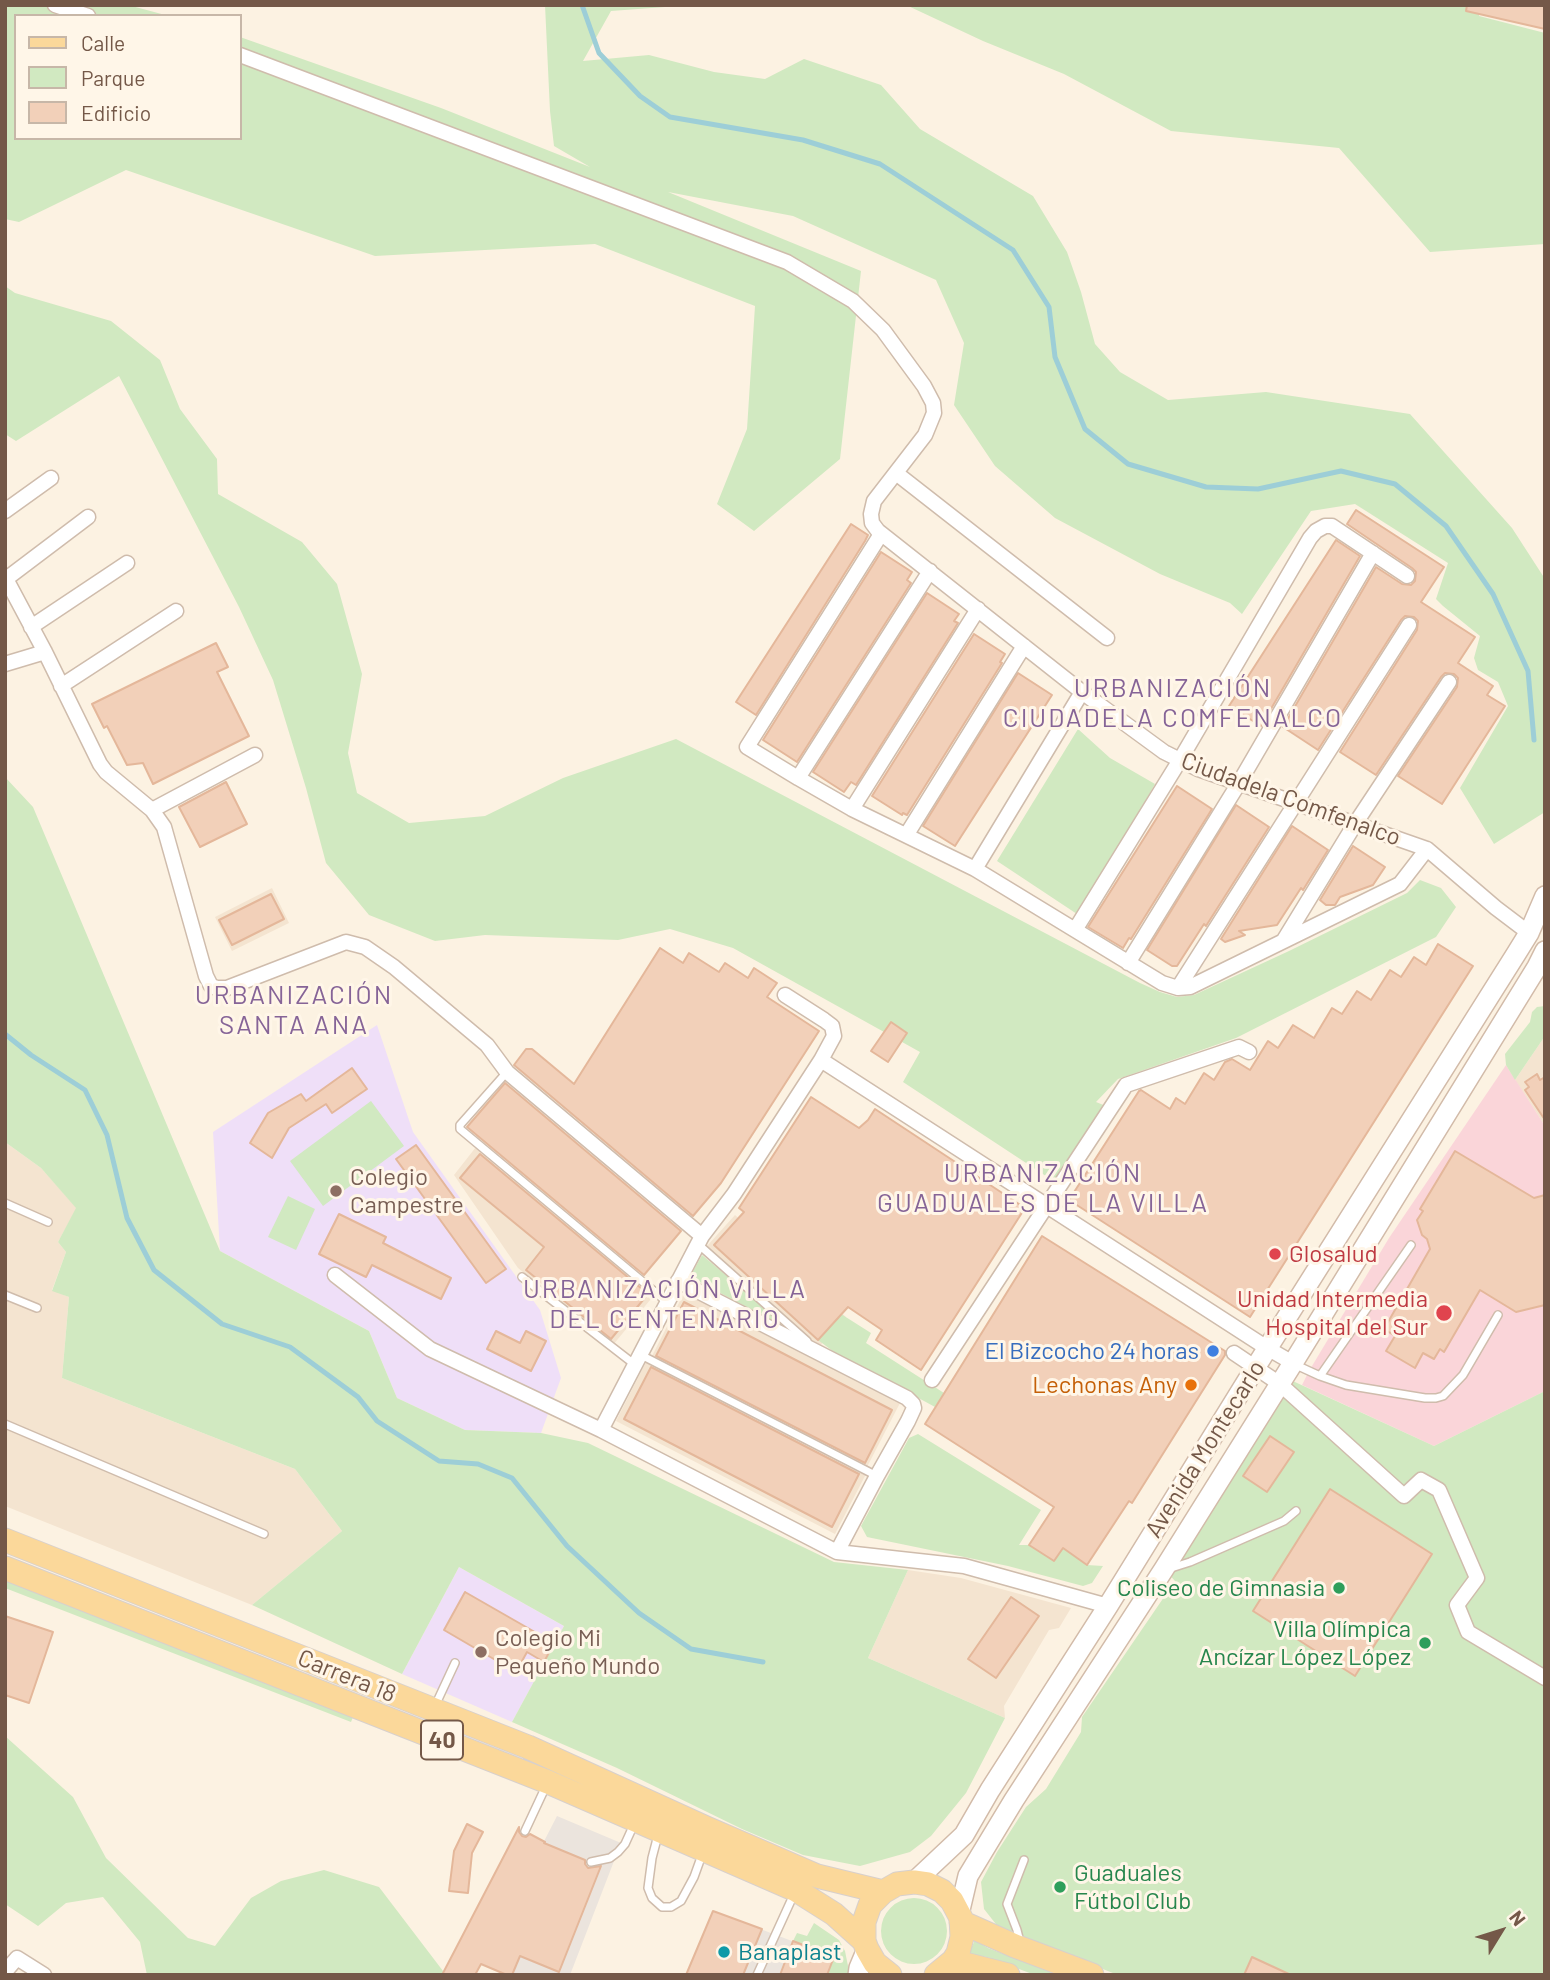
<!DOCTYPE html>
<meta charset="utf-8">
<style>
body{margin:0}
#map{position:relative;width:1550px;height:1980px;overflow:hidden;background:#fcf2e2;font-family:Barlow,sans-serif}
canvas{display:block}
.frame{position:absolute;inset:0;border:7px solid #745848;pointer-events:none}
.legend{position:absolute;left:14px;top:14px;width:228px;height:126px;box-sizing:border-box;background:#fff6e8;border:2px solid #c7b7a8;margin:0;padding:9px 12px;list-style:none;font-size:21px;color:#745848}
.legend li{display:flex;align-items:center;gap:14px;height:35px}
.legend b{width:35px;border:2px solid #c7b7a8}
.north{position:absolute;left:1466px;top:1896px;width:70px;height:70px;-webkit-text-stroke:5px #fff6e8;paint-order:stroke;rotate:52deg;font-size:19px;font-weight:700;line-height:28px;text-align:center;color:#745848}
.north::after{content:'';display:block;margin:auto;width:24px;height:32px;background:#745848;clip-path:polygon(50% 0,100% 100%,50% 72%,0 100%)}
</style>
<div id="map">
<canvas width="1550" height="1980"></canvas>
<div class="frame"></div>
<ul class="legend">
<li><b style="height:9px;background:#fbd89a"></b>Calle</li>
<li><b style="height:19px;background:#d1e9c1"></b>Parque</li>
<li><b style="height:19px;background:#f2d0b9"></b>Edificio</li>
</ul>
<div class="north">N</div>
</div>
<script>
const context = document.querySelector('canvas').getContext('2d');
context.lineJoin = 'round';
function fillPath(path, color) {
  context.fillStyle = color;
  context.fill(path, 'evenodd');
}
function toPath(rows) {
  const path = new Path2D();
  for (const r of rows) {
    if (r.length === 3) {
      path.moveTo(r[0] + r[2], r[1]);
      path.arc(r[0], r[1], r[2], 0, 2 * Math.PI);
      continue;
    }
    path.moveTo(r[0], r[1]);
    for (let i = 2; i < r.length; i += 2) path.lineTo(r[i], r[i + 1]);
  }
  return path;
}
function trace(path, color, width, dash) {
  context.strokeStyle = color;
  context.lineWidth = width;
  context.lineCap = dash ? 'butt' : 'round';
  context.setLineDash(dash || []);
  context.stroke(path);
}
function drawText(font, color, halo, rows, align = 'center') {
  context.font = font + ' Barlow,sans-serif';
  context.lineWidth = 6;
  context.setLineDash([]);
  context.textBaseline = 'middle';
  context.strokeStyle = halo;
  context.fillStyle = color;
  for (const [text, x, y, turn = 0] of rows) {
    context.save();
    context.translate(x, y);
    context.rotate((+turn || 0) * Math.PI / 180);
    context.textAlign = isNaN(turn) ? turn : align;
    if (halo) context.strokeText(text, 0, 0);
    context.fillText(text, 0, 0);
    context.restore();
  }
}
const residential = toPath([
 [272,888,289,923,232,951,215,917],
 [1545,1036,1545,1126,1515,1080],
 [5,1142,41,1168,77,1208,58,1242,66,1252,52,1290,69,1297,62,1378,295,1469,342,1531,252,1605,5,1506],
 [476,1147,655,1294,613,1345,518,1268,454,1175],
 [735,1215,846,1317,818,1348,707,1246],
 [685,1291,900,1403,867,1467,652,1356],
 [647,1360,866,1474,835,1534,616,1421],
 [908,1570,961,1578,1071,1608,1059,1628,1049,1630,1004,1706,1005,1718,868,1658]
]);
const industrial = toPath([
 [557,1816,621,1843,570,1975,507,1975,481,1964],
 [713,1911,834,1957,827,1975,686,1975]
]);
const education = toPath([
 [377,1025,413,1132,540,1310,561,1378,541,1433,465,1430,397,1398,369,1331,220,1251,213,1132],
 [459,1567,564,1626,512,1722,402,1674]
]);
const medical = toPath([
 [1506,1065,1545,1126,1545,1391,1434,1446,1302,1385,1309,1371,1389,1238]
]);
const green = toPath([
 [5,5,128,5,169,16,16,16,16,138,240,138,240,37,441,108,590,167,554,146,550,111,545,5,692,5,611,11,583,61,649,55,714,72,765,79,804,59,881,85,920,129,1033,196,1067,252,1081,292,1095,344,1120,372,1168,400,1266,392,1410,414,1512,528,1545,579,1545,812,1494,844,1460,788,1508,706,1498,682,1478,670,1474,658,1480,636,1443,606,1436,599,1448,563,1355,504,1311,511,1242,614,1230,603,1160,574,1055,518,995,466,954,405,964,343,936,280,793,216,668,192,861,271,840,459,754,531,717,504,747,429,755,306,595,244,375,256,126,170,19,222,5,219],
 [906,5,1480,5,1479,16,1545,33,1545,244,1430,252,1339,148,1171,131,1064,74,983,41],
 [5,286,15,293,111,321,160,360,180,409,217,459,218,494,302,542,337,584,362,674,348,753,357,793,409,823,485,816,563,778,676,739,1140,983,1160,992,1177,997,1194,995,1289,951,1407,893,1420,880,1441,888,1456,907,1436,937,1236,1038,1118,1079,1096,1102,1106,1106,1055,1182,903,1082,920,1052,733,948,670,929,618,940,485,935,435,941,369,915,326,863,306,788,273,680,239,607,119,376,16,441,5,434],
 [1078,729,1110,758,1155,784,1080,916,997,861],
 [5,777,33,807,220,1251,369,1331,397,1398,465,1430,541,1433,588,1443,834,1562,908,1570,868,1658,1005,1718,966,1793,931,1836,910,1852,860,1866,803,1855,742,1829,617,1768,512,1722,564,1626,459,1567,402,1674,252,1605,342,1531,295,1469,62,1378,69,1297,52,1291,66,1252,58,1242,76,1208,41,1168,5,1142],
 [1545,1006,1545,1036,1515,1080,1506,1065,1505,1054,1530,1022,1532,1012,1537,1007],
 [371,1101,404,1146,323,1206,290,1161],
 [288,1196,315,1209,296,1250,268,1237],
 [702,1255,779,1320,777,1323,690,1277],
 [841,1314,871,1333,866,1343,944,1393,935,1407,834,1352,818,1340],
 [1284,1377,1434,1446,1545,1391,1545,1975,1291,1975,1252,1957,1244,1975,1118,1975,999,1928,984,1909,981,1882,997,1852,1026,1807,1046,1789,1081,1732,1082,1717,1175,1581,1164,1569],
 [918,1434,1041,1510,1019,1545,1029,1545,1054,1561,1063,1548,1087,1565,1103,1566,1092,1583,1083,1586,1008,1566,867,1537,861,1526,909,1438],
 [5,1576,353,1717,351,1722,5,1588],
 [5,1736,73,1797,106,1858,188,1938,215,1946,251,1898,281,1881,324,1870,379,1887,443,1971,450,1975,147,1975,140,1942,103,1897,66,1903,38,1926,5,1904],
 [914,1931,33],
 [814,1923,839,1940,845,1951,848,1966,848,1975,827,1975,834,1957,793,1941,797,1933,807,1936],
 [975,1940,988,1948,1058,1975,1035,1975,987,1957,968,1955]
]);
const stream = toPath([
 [582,5,599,53,640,96,670,117,803,140,880,164,1013,250,1049,307,1055,357,1085,429,1128,464,1206,487,1258,489,1341,471,1395,484,1446,526,1493,594,1528,671,1534,740],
 [5,1034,31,1055,85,1090,107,1135,127,1218,154,1270,222,1324,290,1347,358,1397,377,1421,439,1461,478,1464,512,1478,567,1546,639,1613,691,1649,763,1662]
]);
const building = toPath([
 [1467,5,1545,5,1545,29,1466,11,1467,5],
 [1356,510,1444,567,1421,602,1475,637,1458,663,1493,686,1487,695,1505,706,1442,804,1398,776,1457,687,1458,678,1454,674,1445,673,1441,677,1376,775,1340,752,1417,630,1418,621,1414,617,1405,616,1401,620,1318,750,1283,727,1376,567,1402,584,1411,585,1415,581,1416,572,1412,568,1347,524,1356,510],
 [851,524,868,535,865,541,756,715,736,702,851,524],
 [1336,540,1360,556,1261,726,1229,706,1336,540],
 [881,552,912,572,907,580,911,583,797,762,763,740,881,552],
 [927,593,959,614,954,621,958,623,856,785,851,782,844,792,813,772,927,593],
 [974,634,1005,654,1000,662,1002,663,907,815,903,813,902,815,872,796,974,634],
 [216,643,228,667,217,672,249,736,153,784,143,763,127,765,107,726,104,728,92,704,216,643],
 [1018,673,1052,695,955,846,923,826,1018,673],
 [226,782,247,824,200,847,179,807,226,782],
 [1177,786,1212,809,1131,939,1129,938,1123,948,1088,927,1177,786],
 [1236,805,1269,827,1206,926,1204,924,1177,966,1172,966,1147,950,1236,805],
 [1292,826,1328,850,1303,890,1301,888,1277,925,1239,931,1245,935,1225,942,1221,939,1292,826],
 [1353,846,1385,867,1373,885,1340,897,1335,905,1326,905,1320,900,1353,846],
 [271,894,284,919,232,945,219,920,271,894],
 [1438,944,1473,966,1250,1317,1069,1200,1139,1091,1141,1090,1170,1109,1176,1098,1185,1104,1204,1073,1214,1080,1225,1062,1232,1059,1250,1070,1268,1041,1278,1048,1293,1025,1314,1038,1332,1008,1342,1014,1357,991,1371,1000,1390,970,1401,977,1414,957,1426,965,1438,944],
 [660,948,683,963,689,953,719,972,725,963,748,978,754,968,777,983,767,997,819,1031,721,1183,693,1216,514,1065,526,1049,532,1049,574,1084,660,948],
 [891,1022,907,1033,888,1062,871,1051,891,1022],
 [352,1068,367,1089,332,1113,326,1104,289,1128,272,1158,250,1143,268,1113,301,1094,306,1101,352,1068],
 [1537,1074,1540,1080,1545,1077,1545,1120,1525,1090,1529,1087,1525,1082,1537,1074],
 [505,1083,681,1231,644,1275,467,1127,505,1083],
 [811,1097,859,1128,868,1120,875,1109,1025,1208,921,1370,876,1340,882,1330,848,1307,818,1340,714,1245,744,1212,739,1208,811,1097],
 [416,1145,506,1269,486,1283,396,1159,416,1145],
 [1455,1151,1534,1198,1545,1195,1545,1305,1516,1312,1480,1290,1444,1352,1440,1349,1434,1359,1423,1353,1415,1368,1386,1351,1395,1336,1384,1329,1430,1249,1427,1239,1422,1235,1417,1220,1423,1211,1420,1209,1455,1151],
 [480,1154,648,1294,611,1339,526,1270,544,1247,460,1178,480,1154],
 [339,1214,386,1237,383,1243,451,1278,441,1299,372,1265,366,1277,319,1254,339,1214],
 [1042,1236,1225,1351,1225,1355,1132,1503,1129,1501,1087,1565,1063,1548,1054,1561,1029,1545,1054,1507,925,1424,1042,1236],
 [684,1302,892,1410,865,1463,656,1356,684,1302],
 [496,1331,520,1343,526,1331,546,1341,531,1371,487,1349,496,1331],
 [651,1367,859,1474,832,1527,624,1419,651,1367],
 [1270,1436,1294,1452,1267,1492,1243,1476,1270,1436],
 [1330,1489,1432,1554,1355,1676,1253,1611,1330,1489],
 [465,1592,554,1643,544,1662,527,1652,516,1672,444,1630,465,1592],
 [1011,1597,1039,1616,996,1678,968,1659,1011,1597],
 [5,1616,53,1632,29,1703,5,1695,5,1616],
 [467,1824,483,1832,472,1853,468,1893,449,1891,454,1851,467,1824],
 [519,1827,519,1832,522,1836,526,1837,530,1834,545,1842,544,1843,585,1860,585,1864,588,1868,601,1866,559,1972,520,1956,512,1975,507,1975,481,1964,475,1975,442,1975,519,1827],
 [713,1911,762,1929,743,1975,686,1975,713,1911],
 [793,1941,834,1957,827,1975,780,1975,793,1941],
 [1252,1957,1291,1975,1244,1975,1252,1957]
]);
const lane = toPath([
 [507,1072,460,1125,460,1129,667,1302],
 [5,1203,48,1222],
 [698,1244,807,1341],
 [522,1277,634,1364],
 [5,1295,37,1308],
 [641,1355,877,1476],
 [1296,1365,1320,1376,1346,1385,1425,1398,1436,1398,1443,1396,1463,1375,1498,1315],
 [1320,1376,1411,1245],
 [5,1424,264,1534],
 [1168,1569,1190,1562,1284,1521,1296,1511],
 [435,1706,455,1663],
 [525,1831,546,1786],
 [658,1835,652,1858,648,1888,652,1898,662,1907,671,1907,681,1901,694,1877,703,1852],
 [591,1862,610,1858,618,1852,625,1844,635,1822],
 [1017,1942,1019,1938,1017,1930,1007,1904,1024,1860],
 [757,1975,794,1894]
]);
const street = toPath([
 [55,5,88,16],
 [240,55,787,262,853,301,883,330,924,386,933,403,934,413,925,435,874,501,871,514,872,523,878,531,1082,692,1164,752,1198,769,1427,849,1496,908,1529,933],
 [896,473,1107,638],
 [5,511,51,478],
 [881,534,747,747,798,778,852,809,975,869,1162,983,1178,988,1190,987,1400,884,1427,849],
 [5,577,45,652,100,764,106,772,152,810,164,827,206,976,211,986,217,988,227,988,346,942,365,947,394,967,487,1045,507,1072,702,1236],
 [6,579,88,517],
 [31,627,127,563],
 [5,664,45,652],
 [61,686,176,611],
 [798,778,930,571],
 [852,809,978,609],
 [152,810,255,755],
 [907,834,1024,646],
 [975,869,1082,692],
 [1075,930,1180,760,1310,538,1316,531,1325,526,1332,526,1407,576],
 [1284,940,1355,824,1449,682],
 [1128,963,1239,783,1373,553],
 [1178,988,1409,625],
 [821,1060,1267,1348,1293,1363],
 [335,1275,430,1349,601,1430,837,1552,964,1566,1108,1606],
 [678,1281,907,1398,913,1404,914,1408,908,1421,877,1476,837,1552],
 [1234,1353,1280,1384,1404,1496,1421,1480,1439,1490,1477,1578,1457,1605,1468,1632,1545,1678],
 [932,1380,1126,1085,1239,1047,1249,1052],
 [601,1430,702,1236,734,1194,821,1060,834,1036,832,1026,824,1020,785,995],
 [5,1972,17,1958,44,1975]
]);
const secondary = toPath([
 [914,1882,964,1835,990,1790,1108,1606,1255,1368,1516,954,1529,933,1545,896],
 [959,1914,968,1876,1014,1800,1164,1569,1293,1363,1537,967,1545,951],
 [858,1975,859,1968,867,1949]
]);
const primary = toPath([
 [5,1540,528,1747,706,1828,817,1876,883,1892],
 [5,1568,548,1782,796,1890,834,1914,864,1941],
 [961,1922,1015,1946,1092,1975],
 [953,1961,1008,1975],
 [890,1975,875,1963,867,1949,864,1941,864,1922,870,1905,883,1892,897,1884,914,1882,928,1884,942,1891,952,1901,961,1918,962,1937,958,1953,953,1961,936,1975]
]);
const markers = [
 [336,1191,7,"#8d6e63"],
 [1275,1254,7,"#e0444e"],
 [1444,1313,9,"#e0444e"],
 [1213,1351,7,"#3f7fe0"],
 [1191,1385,7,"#e8710a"],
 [1339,1588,7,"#2e9e5b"],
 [1425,1643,7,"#2e9e5b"],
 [481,1652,7,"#8d6e63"],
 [1060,1887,7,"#2e9e5b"],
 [724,1952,7,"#0f9aa8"]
];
const shields = [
 [442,1740,42]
];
const shieldNames = [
 ["40",442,1740]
];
const streetNames = [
 ["Ciudadela Comfenalco",1291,799,20],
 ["Avenida Montecarlo",1205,1449,-58],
 ["Carrera 18",347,1676,22]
];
const educationNames = [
 ["Colegio",350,1177],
 ["Campestre",350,1205],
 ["Colegio Mi",495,1638],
 ["Pequeño Mundo",495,1666]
];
const healthNames = [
 ["Glosalud",1289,1254],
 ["Unidad Intermedia",1428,1299,"right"],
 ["Hospital del Sur",1428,1327,"right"]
];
const shopNames = [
 ["El Bizcocho 24 horas",1199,1351]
];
const foodNames = [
 ["Lechonas Any",1177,1385]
];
const leisureNames = [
 ["Coliseo de Gimnasia",1325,1588],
 ["Villa Olímpica",1411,1629],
 ["Ancízar López López",1411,1657],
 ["Guaduales",1074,1873,"left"],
 ["Fútbol Club",1074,1901,"left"]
];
const cultureNames = [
 ["Banaplast",738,1952]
];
const neighbourhoodNames = [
 ["URBANIZACIÓN",1173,688],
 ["CIUDADELA COMFENALCO",1173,718],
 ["URBANIZACIÓN",294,995],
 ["SANTA ANA",294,1025],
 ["URBANIZACIÓN",1043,1173],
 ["GUADUALES DE LA VILLA",1043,1203],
 ["URBANIZACIÓN VILLA",665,1289],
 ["DEL CENTENARIO",665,1319]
];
fillPath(residential, '#f4e4d0');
fillPath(industrial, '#ebe4dd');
fillPath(education, '#efdff8');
fillPath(medical, '#fad5d9');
fillPath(green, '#d1e9c1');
trace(stream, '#9dced7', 5);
fillPath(building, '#f2d0b9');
trace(building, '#e4b79a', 2);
trace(lane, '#cfbcac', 10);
trace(street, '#cfbcac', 17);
trace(secondary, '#d2bba9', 22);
trace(primary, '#d8d0cc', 25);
trace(lane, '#fff', 7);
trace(street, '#fff', 14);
trace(secondary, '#fff', 19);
trace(primary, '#fbd89a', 23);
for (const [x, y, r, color] of markers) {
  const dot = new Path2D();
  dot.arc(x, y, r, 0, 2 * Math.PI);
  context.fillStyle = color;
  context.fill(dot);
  trace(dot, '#fff6e8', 2.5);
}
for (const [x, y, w] of shields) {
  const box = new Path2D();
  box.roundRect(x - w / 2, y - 19.5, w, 39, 5);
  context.fillStyle = '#fff6e8';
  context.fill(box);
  trace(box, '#745848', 2);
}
drawText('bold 23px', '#745848', null, shieldNames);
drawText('24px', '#745848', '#fff6e8', streetNames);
drawText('24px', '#785e54', '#fff6e8', educationNames, 'left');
drawText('24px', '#be3a42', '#fff6e8', healthNames, 'left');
drawText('24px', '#366cbe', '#fff6e8', shopNames, 'right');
drawText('24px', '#c56008', '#fff6e8', foodNames, 'right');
drawText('24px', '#27864d', '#fff6e8', leisureNames, 'right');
drawText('24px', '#0d838f', '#fff6e8', cultureNames, 'left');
context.letterSpacing = '2px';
drawText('26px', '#866497', '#fff6e8', neighbourhoodNames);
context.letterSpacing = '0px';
</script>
